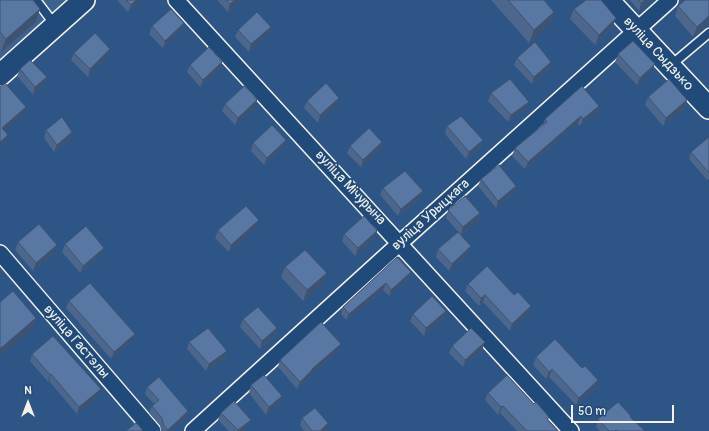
<!DOCTYPE html>
<meta charset="utf-8">
<style>
body{margin:0}
#map{position:relative;width:709px;height:431px;overflow:hidden;background:#2d5585;font-family:Pangolin,sans-serif}
canvas{display:block}
.north{position:absolute;left:8px;top:383px;width:40px;height:40px;-webkit-text-stroke:3px #1f4a7a;paint-order:stroke;rotate:0deg;font-size:11px;font-weight:700;line-height:16px;text-align:center;color:#f4f1e8}
.north::after{content:'';display:block;margin:auto;width:14px;height:18px;background:#f4f1e8;clip-path:polygon(50% 0,100% 100%,50% 72%,0 100%)}
.scale{position:absolute;left:571px;top:405px;width:103px;height:18px;box-sizing:border-box;border:2px solid #f4f1e8;border-top:0;padding-left:5px;font-size:12px;line-height:14px;white-space:nowrap;color:#f4f1e8;-webkit-text-stroke:3px #1f4a7a;paint-order:stroke}
</style>
<div id="map">
<canvas width="709" height="431"></canvas>
<div class="north">N</div>
<div class="scale">50 m</div>
</div>
<script>
const context = document.querySelector('canvas').getContext('2d');
context.lineJoin = 'round';
function fillPath(path, color) {
  context.fillStyle = color;
  context.fill(path, 'evenodd');
}
function toPath(rows) {
  const path = new Path2D();
  for (const r of rows) {
    path.moveTo(r[0], r[1]);
    for (let i = 2; i < r.length; i += 2) path.lineTo(r[i], r[i + 1]);
  }
  return path;
}
function trace(path, color, width, dash) {
  context.strokeStyle = color;
  context.lineWidth = width;
  context.lineCap = dash ? 'butt' : 'round';
  context.setLineDash(dash || []);
  context.stroke(path);
}
function drawText(font, color, halo, rows, align = 'center') {
  context.font = font + ' Pangolin,sans-serif';
  context.lineWidth = 3.5;
  context.setLineDash([]);
  context.textBaseline = 'middle';
  context.strokeStyle = halo;
  context.fillStyle = color;
  for (const [text, x, y, turn = 0] of rows) {
    context.save();
    context.translate(x, y);
    context.rotate((+turn || 0) * Math.PI / 180);
    context.textAlign = isNaN(turn) ? turn : align;
    if (halo) context.strokeText(text, 0, 0);
    context.fillText(text, 0, 0);
    context.restore();
  }
}
const built = toPath([
 [0,0,69,0,0,61]
]);
const lane = toPath([
 [36,0,55,25],
 [670,66,709,33]
]);
const street = toPath([
 [176,0,571,431],
 [0,253,153,431],
 [193,431,400,243,670,0]
]);
const secondary = toPath([
 [608,0,709,108],
 [0,75,84,0]
]);
const wall = toPath([
 [0,0,36,22,1,52,0,51],
 [117,0,141,0,128,12],
 [217,0,240,0,228,12],
 [491,0,544,0,554,12,549,25,529,43],
 [630,0,651,0,639,11],
 [709,0,693,37,675,16,678,6],
 [574,9,616,18,612,28,595,45,570,19],
 [152,26,182,30,163,48,149,34],
 [271,27,268,34,249,52,235,37,238,30],
 [110,49,108,56,88,77,71,60,74,53],
 [618,54,652,71,637,85,615,62],
 [517,58,549,69,532,84,514,65],
 [222,62,220,69,200,87,187,72,190,65],
 [20,69,44,84,33,95,17,76],
 [491,93,529,102,526,109,508,122,488,101],
 [648,97,685,108,663,126,645,105],
 [339,98,337,105,318,123,304,108,307,101],
 [225,104,255,108,235,125,222,111],
 [599,106,597,113,580,126,578,123,525,169,512,156,515,148,543,125,545,119],
 [447,126,483,140,480,148,466,159,445,134],
 [46,130,72,132,70,139,54,152,44,138],
 [709,137,709,179,707,180,689,159,691,152],
 [286,140,283,147,264,165,251,151,253,143],
 [382,142,380,149,361,167,347,153,350,146],
 [481,179,516,186,514,193,496,208,478,186],
 [383,188,423,191,420,198,398,216,380,195],
 [448,210,480,213,478,221,461,235,446,218],
 [256,228,229,252,215,238,218,230],
 [344,234,375,238,355,256,342,241],
 [18,242,57,245,54,253,33,271,15,250],
 [65,244,104,248,101,255,80,273,62,252],
 [471,246,468,254,449,271,436,257,438,249],
 [397,257,411,272,408,278,389,296,383,290,346,320,341,314,343,307],
 [285,267,323,283,303,301,281,277],
 [468,284,514,295,531,306,529,313,510,331,483,302,479,306,465,291],
 [69,301,132,341,111,359,66,308],
 [446,311,443,318,424,336,410,321,413,314],
 [243,319,277,328,275,336,260,349,240,327],
 [189,342,227,351,225,358,206,371,187,349],
 [452,346,482,350,463,367,449,353],
 [338,351,310,375,310,377,297,389,278,367,280,360],
 [32,354,98,396,77,414,49,381,48,382,30,361],
 [536,357,582,368,598,380,595,388,576,405,549,377,546,379,533,365],
 [251,385,282,396,279,404,266,415,249,393],
 [147,387,188,411,186,418,171,431,161,431,160,425,149,413,152,406,154,404,145,394],
 [488,393,534,404,549,417,548,420,558,431,517,431,500,413,498,415,485,400],
 [221,413,251,420,248,427,243,431,229,431,218,420],
 [631,416,630,418,645,431,600,431,596,427,598,419],
 [302,418,325,431,304,431,300,425]
]);
const shadedWall = toPath([
 [136,0,141,0,128,12,131,5],
 [235,0,240,0,228,12,230,4],
 [645,0,651,0,639,11,641,3],
 [40,9,36,22,1,52,6,39],
 [554,12,549,25,529,43,534,30],
 [709,16,709,24,693,37,697,27],
 [616,18,612,28,595,45,599,35],
 [184,23,182,30,163,48,165,41],
 [271,27,268,34,249,52,251,44],
 [110,49,108,56,88,77,90,69],
 [222,62,220,69,200,87,203,80],
 [551,62,549,69,532,84,534,77],
 [655,64,652,71,637,85,640,78],
 [47,77,44,84,33,95,35,87],
 [339,98,337,105,318,123,320,115],
 [257,100,255,108,235,125,238,118],
 [687,100,685,108,663,126,666,118],
 [529,102,526,109,508,122,511,115],
 [599,106,597,113,580,126,583,119],
 [26,107,23,114,0,135,2,128],
 [581,116,578,123,525,169,528,162],
 [72,132,70,139,54,152,57,145],
 [8,135,6,142,0,147,0,142],
 [286,140,283,147,264,165,267,158],
 [483,140,480,148,466,159,469,152],
 [382,142,380,149,361,167,363,160],
 [516,186,514,193,496,208,498,201],
 [423,191,420,198,398,216,401,209],
 [480,213,478,221,461,235,463,227],
 [259,220,256,228,229,252,231,245],
 [377,231,375,238,355,256,358,248],
 [57,245,54,253,33,271,36,263],
 [471,246,468,254,449,271,452,264],
 [104,248,101,255,80,273,83,266],
 [411,272,408,278,389,296,391,290],
 [327,273,323,283,303,301,307,290],
 [386,283,383,290,346,320,349,314],
 [485,295,483,302,479,306,481,298],
 [531,306,529,313,510,331,512,324],
 [446,311,443,318,424,336,426,328],
 [36,318,33,329,0,356,0,349],
 [277,328,275,336,260,349,262,341],
 [135,334,132,341,111,359,114,352],
 [485,342,482,350,463,367,465,360],
 [341,344,338,351,310,375,310,377,297,389,300,382,312,369],
 [227,351,225,358,206,371,209,364],
 [552,369,549,377,546,379,549,372],
 [51,374,49,381,48,382,50,375],
 [598,380,595,388,576,405,579,398],
 [101,389,98,396,77,414,79,407],
 [282,396,279,404,266,415,269,407],
 [503,406,500,413,498,415,501,407],
 [188,411,186,418,171,431,167,431,168,430],
 [251,420,248,427,243,431,238,431],
 [328,423,326,431,320,431]
]);
const building = toPath([
 [0,0,33,0,40,9,6,39,0,32,0,0],
 [126,0,136,0,131,5,126,0],
 [226,0,235,0,230,4,226,0],
 [508,0,544,0,554,12,534,30,508,0],
 [586,0,601,0,616,18,599,35,574,9,586,0],
 [638,0,645,0,641,3,638,0],
 [685,0,709,0,709,16,697,27,678,6,685,0],
 [171,9,184,23,165,41,152,26,171,9],
 [257,12,271,27,251,44,238,30,257,12],
 [95,33,110,49,90,69,74,53,95,33],
 [633,41,655,64,640,78,618,54,633,41],
 [535,42,551,62,534,77,517,58,535,42],
 [209,47,222,62,203,80,190,65,209,47],
 [30,60,47,77,35,87,20,69,30,60],
 [510,79,529,102,511,115,491,93,510,79],
 [669,79,687,100,666,118,648,97,669,79],
 [5,83,26,107,2,128,8,135,0,142,0,87,5,83],
 [326,83,339,98,320,115,307,101,326,83],
 [244,86,257,100,238,118,225,104,244,86],
 [582,86,599,106,583,119,581,116,528,162,515,148,547,122,545,119,582,86],
 [461,116,483,140,469,152,447,126,461,116],
 [62,117,72,132,57,145,46,130,62,117],
 [272,125,286,140,267,158,253,143,272,125],
 [369,128,382,142,363,160,350,146,369,128],
 [709,137,709,173,691,152,709,137],
 [499,165,516,186,498,201,481,179,499,165],
 [405,171,423,191,401,209,383,188,405,171],
 [465,196,480,213,463,227,448,210,465,196],
 [246,206,259,220,231,245,218,230,246,206],
 [364,216,377,231,358,248,344,234,364,216],
 [39,224,57,245,36,263,18,242,39,224],
 [86,226,104,248,83,266,65,244,86,226],
 [458,232,471,246,452,264,438,249,458,232],
 [305,250,327,273,307,290,285,267,305,250],
 [397,257,411,272,391,290,386,283,349,314,343,307,397,257],
 [487,266,514,295,518,292,531,306,512,324,485,295,481,298,468,284,487,266],
 [90,283,135,334,114,352,69,301,90,283],
 [13,291,36,318,0,349,0,302,13,291],
 [432,296,446,311,426,328,413,314,432,296],
 [258,307,277,328,262,341,243,319,258,307],
 [321,322,341,344,312,369,312,370,300,382,280,360,321,322],
 [208,328,227,351,209,364,189,342,208,328],
 [471,328,485,342,465,360,452,346,471,328],
 [53,336,101,389,79,407,51,374,50,375,32,354,53,336],
 [555,339,582,368,585,366,598,380,579,398,552,369,549,372,536,357,555,339],
 [264,375,282,396,269,407,251,385,264,375],
 [507,375,534,404,536,402,549,417,547,419,558,431,527,431,503,406,501,407,488,393,507,375],
 [159,377,188,411,168,430,164,426,162,418,152,406,159,400,147,387,159,377],
 [234,401,251,420,238,430,221,413,234,401],
 [618,402,631,416,630,417,645,431,618,431,616,430,615,431,609,431,598,419,618,402],
 [315,408,328,423,320,431,312,431,302,418,315,408],
 [136,423,143,431,126,431,136,423]
]);
const streetNames = [
 ["вуліца Сыдзько",658,54,47],
 ["вуліца Мічурына",350,188,47],
 ["вуліца Урыцкага",431,215,-42],
 ["вуліца Гастэлы",76,342,49]
];
fillPath(built, '#3e6290');
trace(lane, '#f4f1e8', 11);
trace(street, '#f4f1e8', 18);
trace(secondary, '#f4f1e8', 24);
trace(lane, '#1f4a7a', 8);
trace(street, '#1f4a7a', 15);
trace(secondary, '#1f4a7a', 21);
fillPath(wall, '#4d668c');
fillPath(shadedWall, '#3e5372');
fillPath(building, '#5977a3');
trace(building, '#3e5372', 1);
drawText('14px', '#f4f1e8', '#1f4a7a', streetNames);
</script>
